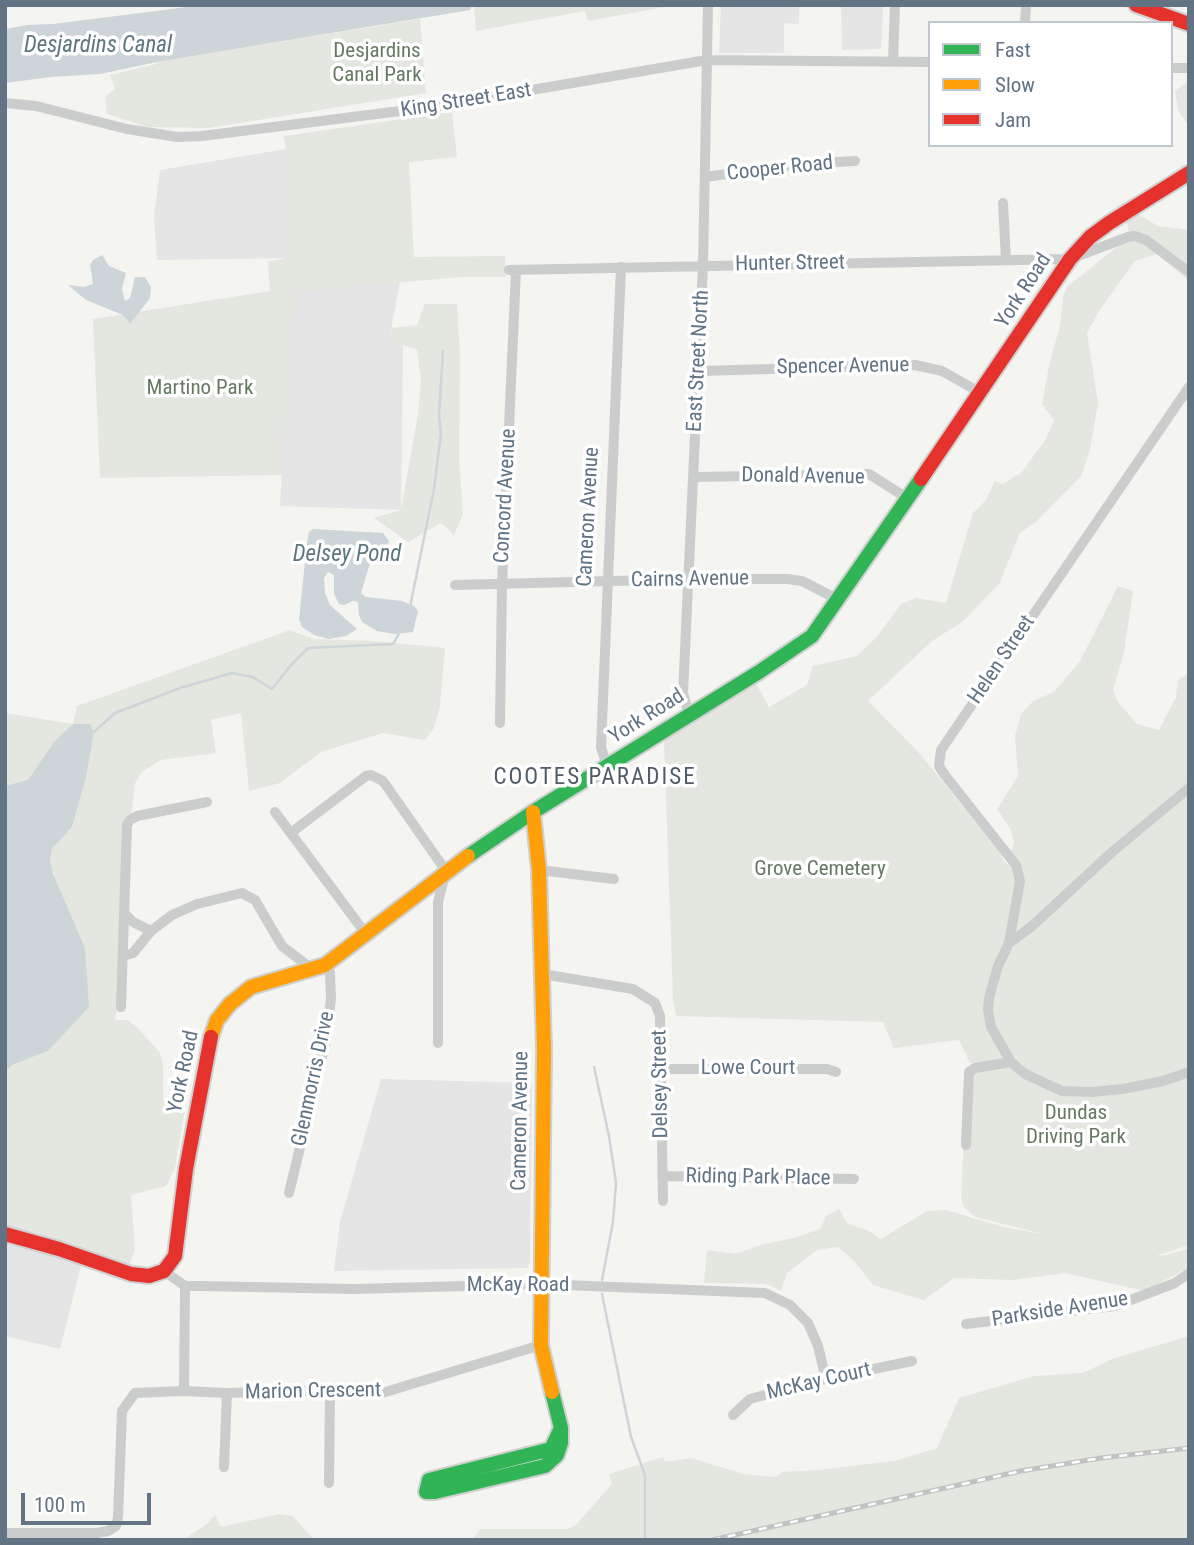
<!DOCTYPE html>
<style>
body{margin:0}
#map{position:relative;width:1194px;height:1545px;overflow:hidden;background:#f4f4f1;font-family:"Roboto Condensed",sans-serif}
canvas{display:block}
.frame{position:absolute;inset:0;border:7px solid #627484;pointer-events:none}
.legend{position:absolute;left:928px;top:21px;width:245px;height:126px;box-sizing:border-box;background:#fff;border:2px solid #c0c7ce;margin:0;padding:9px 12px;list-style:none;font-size:21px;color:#627484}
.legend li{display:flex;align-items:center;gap:14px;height:35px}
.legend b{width:35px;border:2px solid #c0c7ce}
.scale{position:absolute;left:21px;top:1493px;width:130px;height:32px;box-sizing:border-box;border:4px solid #627484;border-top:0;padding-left:9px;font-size:21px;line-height:24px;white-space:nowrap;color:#627484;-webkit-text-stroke:5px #fff;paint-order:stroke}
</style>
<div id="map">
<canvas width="1194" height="1545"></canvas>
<div class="frame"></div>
<ul class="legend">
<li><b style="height:9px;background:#30b455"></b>Fast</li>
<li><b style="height:9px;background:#ff9f0a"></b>Slow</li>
<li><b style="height:9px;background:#e5322d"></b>Jam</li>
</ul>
<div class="scale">100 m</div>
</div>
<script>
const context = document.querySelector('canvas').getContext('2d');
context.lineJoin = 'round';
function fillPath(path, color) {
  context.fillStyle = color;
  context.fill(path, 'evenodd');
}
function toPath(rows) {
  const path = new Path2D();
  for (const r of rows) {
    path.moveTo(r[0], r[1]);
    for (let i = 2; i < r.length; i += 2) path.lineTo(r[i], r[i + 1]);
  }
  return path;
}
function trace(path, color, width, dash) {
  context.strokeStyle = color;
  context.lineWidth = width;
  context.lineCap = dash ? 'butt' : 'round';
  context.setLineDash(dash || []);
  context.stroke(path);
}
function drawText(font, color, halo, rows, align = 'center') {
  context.font = font + ' "Roboto Condensed",sans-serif';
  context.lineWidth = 7;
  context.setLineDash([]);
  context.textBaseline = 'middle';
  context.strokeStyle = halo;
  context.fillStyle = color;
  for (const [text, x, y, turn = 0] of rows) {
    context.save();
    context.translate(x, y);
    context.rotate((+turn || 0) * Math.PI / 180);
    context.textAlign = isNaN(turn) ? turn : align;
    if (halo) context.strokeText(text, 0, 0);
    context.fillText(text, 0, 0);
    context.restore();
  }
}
const built = toPath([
 [721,5,799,5,799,24,784,23,784,53,719,53],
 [841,5,883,5,881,49,842,50],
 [1189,81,1189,127,1178,110,1175,91],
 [286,149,285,258,157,260,154,217,160,170],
 [400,282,389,340,403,345,401,510,280,506,292,311,298,291],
 [381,1079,532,1083,530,1262,527,1268,334,1271,340,1222],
 [5,1221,85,1250,60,1349,5,1336]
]);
const green = toPath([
 [474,5,676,5,588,21,585,11,476,31],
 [420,19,426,93,209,128,148,127,107,114,105,97,115,89,110,75,156,64,157,62],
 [452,112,457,157,409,162,414,257,505,256,506,277,462,277,298,291,292,311,282,475,100,478,93,319,270,291,268,262,285,258,286,149,284,136],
 [1137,214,1158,226,1189,230,1189,281,1157,254,1135,261,1099,311,1087,333,1098,403,1090,450,1081,476,1037,521,1020,533,999,584,962,622,932,641,868,701,920,754,1000,852,1007,866,1014,841,1010,828,997,809,1018,776,1015,736,1021,714,1033,701,1054,692,1080,661,1118,586,1133,591,1124,652,1113,690,1118,702,1137,724,1159,730,1176,697,1178,680,1189,673,1189,1245,1156,1256,1166,1255,1189,1248,1189,1267,1145,1291,1065,1273,1013,1280,954,1278,924,1300,873,1285,854,1261,838,1247,817,1250,787,1273,781,1291,767,1284,704,1283,707,1250,736,1254,760,1245,794,1238,820,1229,826,1216,839,1209,847,1223,869,1231,881,1239,927,1211,946,1210,1004,1227,1047,1235,975,1217,964,1207,961,1197,967,1074,976,1063,970,1063,959,1040,894,1048,883,1022,676,1016,673,998,664,741,754,680,769,707,807,685,813,666,857,656,876,638,901,604,916,598,946,603,973,513,986,500,995,481,1003,484,1022,472,1046,439,1054,420,1042,404,1050,361,1060,326,1063,297,1067,287,1123,242,1131,242,1127,223],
 [425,304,457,304,460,359,459,458,463,514,454,535,441,523,408,542,374,518,401,510,418,415,421,380,417,350,389,340,392,328,417,325],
 [290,630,313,639,374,641,445,648,440,706,434,728,425,740,383,733,321,752,280,783,249,791,241,713,211,720,216,753,161,760,142,772,135,783,131,818,124,968,115,1020,127,1020,137,1027,160,1053,163,1066,163,1100,185,1108,175,1168,166,1186,131,1195,135,1250,129,1266,5,1221,5,1072,12,1065,48,1051,53,874,50,860,52,849,72,827,86,778,94,732,28,780,5,787,5,713,73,724,77,706],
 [1189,1336,1189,1540,472,1540,481,1529,567,1529,576,1525,612,1484,609,1474,663,1457,665,1462,691,1458,744,1474,774,1477,783,1472,818,1470,895,1461,937,1448,959,1398,1034,1376,1083,1373,1112,1359],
 [279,1514,293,1516,314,1540,183,1540,207,1524,215,1515,221,1527]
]);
const water = toPath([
 [203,5,472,5,470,10,157,62,100,74,51,77,5,83,5,29,27,25,53,24],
 [102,255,109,266,126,273,122,289,125,301,130,298,135,277,145,277,151,287,150,298,130,324,123,315,86,300,68,285,84,287,93,284,90,265,93,260],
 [313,529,383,533,389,541,386,550,380,551,370,563,361,593,366,597,402,601,414,606,418,611,413,632,394,634,377,631,362,622,359,615,358,602,353,601,344,605,339,604,334,594,334,575,328,572,324,578,325,593,330,605,357,629,346,636,329,639,314,635,302,627,299,619,307,543,309,532],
 [73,724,90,724,94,732,86,778,72,827,52,849,50,860,53,874,85,948,89,1007,48,1051,12,1065,5,1072,5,786,28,780,55,741]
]);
const stream = toPath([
 [410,607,434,489,441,434,439,416,443,351],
 [94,732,115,713,180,688,232,673,253,677,272,689,291,665,308,648,393,644,400,632],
 [594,1067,609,1136,616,1183,613,1222,602,1280],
 [602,1294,631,1437,645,1475,645,1540]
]);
const street = toPath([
 [1025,23,1026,5],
 [893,61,895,5],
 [1171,68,1189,68],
 [5,103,36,106,127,129,177,137,202,136,432,107,707,60,930,62],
 [705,177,799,164,855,161],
 [1003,203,1006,260],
 [509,270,1070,259,1128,237,1135,236,1146,240,1189,272],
 [699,371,915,365,942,371,981,393],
 [694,477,869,474,907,498],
 [455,585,690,579,787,579,802,581,837,599],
 [689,715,683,693,703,265,708,5],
 [500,723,502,584,516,270],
 [607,766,601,747,621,267],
 [1189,788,1111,853,1031,927,1009,943,998,966,989,998,988,1010,991,1027,1011,1062,1025,1074,1062,1091,1091,1092,1123,1089,1163,1081,1189,1072],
 [275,812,366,934],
 [292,832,366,776,371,775,383,781,446,871,438,902,438,1043],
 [539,870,614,879],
 [124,913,133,922,151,931],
 [1009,943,1020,881,1016,865,944,774,939,766,941,750,1189,387],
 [123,956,133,953,151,931,172,915,197,904,242,893,255,900,282,946,312,969],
 [542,974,633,989,655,1003,660,1016,663,1201],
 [121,1007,127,825,130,820,137,816,207,802],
 [660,1069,827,1069,836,1072],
 [966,1145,969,1072,975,1068,1011,1062],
 [662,1176,854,1179],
 [289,1193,325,1044,331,999,330,973,325,965],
 [164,1271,185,1286,201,1286,353,1289,540,1284,765,1293,790,1305,808,1323,818,1346,826,1379],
 [966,1324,1115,1306,1175,1283,1189,1273],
 [184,1391,185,1286],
 [733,1415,750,1399,761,1396,826,1379,912,1361],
 [224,1467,227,1393],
 [329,1483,330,1390],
 [5,1533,97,1533,108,1531,116,1526,118,1517,122,1411,135,1393,184,1391,227,1393,330,1390,382,1393,541,1345]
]);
const fast = toPath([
 [468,856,533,812,759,672,812,636,921,479],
 [552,1392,561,1428,561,1443,557,1455,545,1466,435,1492,426,1492,429,1480,551,1449,561,1428]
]);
const slow = toPath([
 [533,812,539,870,544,1050,541,1345,552,1392],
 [211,1037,217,1020,230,1004,251,987,325,965,468,856]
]);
const jam = toPath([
 [1136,5,1189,24],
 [921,479,1070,259,1090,237,1109,223,1189,173],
 [5,1234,59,1249,131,1274,149,1276,164,1271,175,1256,186,1169,211,1037]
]);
const rail = toPath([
 [712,1540,1021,1471,1101,1458,1189,1448]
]);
const parkNames = [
 ["Desjardins",377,52],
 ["Canal Park",377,76],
 ["Martino Park",200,389],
 ["Grove Cemetery",820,870],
 ["Dundas",1076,1114],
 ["Driving Park",1076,1138]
];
const streetNames = [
 ["King Street East",466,101,-9],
 ["Cooper Road",780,169,-6],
 ["Hunter Street",790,264,-1],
 ["York Road",1024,291,-57],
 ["East Street North",699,361,-87],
 ["Spencer Avenue",843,367,-1],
 ["Donald Avenue",803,477,1],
 ["Concord Avenue",506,496,-87],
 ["Cameron Avenue",589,517,-87],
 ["Cairns Avenue",690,580,-1],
 ["Helen Street",1002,660,-56],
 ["York Road",647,717,-32],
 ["Lowe Court",748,1069],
 ["York Road",184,1072,-78],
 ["Glenmorris Drive",314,1079,-78],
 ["Delsey Street",661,1084,-91],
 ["Cameron Avenue",521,1121,-89],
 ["Riding Park Place",758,1178,1],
 ["McKay Road",518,1286],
 ["Parkside Avenue",1060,1310,-9],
 ["McKay Court",819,1382,-13],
 ["Marion Crescent",313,1392,-1]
];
const waterNames = [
 ["Desjardins Canal",98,46],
 ["Delsey Pond",347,555]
];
const neighbourhoodNames = [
 ["COOTES PARADISE",595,778]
];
fillPath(built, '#e4e5e4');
fillPath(green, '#e3e7df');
fillPath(water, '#cdd5d8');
trace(stream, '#cdd5d8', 2.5);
trace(fast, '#cfd1d1', 18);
trace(slow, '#cfd1d1', 18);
trace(jam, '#cfd1d1', 18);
trace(street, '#cbcdcd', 10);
trace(fast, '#30b455', 14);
trace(slow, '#ff9f0a', 14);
trace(jam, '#e5322d', 14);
trace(rail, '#c1c3c3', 5);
trace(rail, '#fff', 2.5, [8]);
drawText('21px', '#667a61', '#fff', parkNames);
drawText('21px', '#627484', '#fff', streetNames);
drawText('italic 23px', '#5d7781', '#fff', waterNames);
context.letterSpacing = '2px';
drawText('23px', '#505d68', '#fff', neighbourhoodNames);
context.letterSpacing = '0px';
</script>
